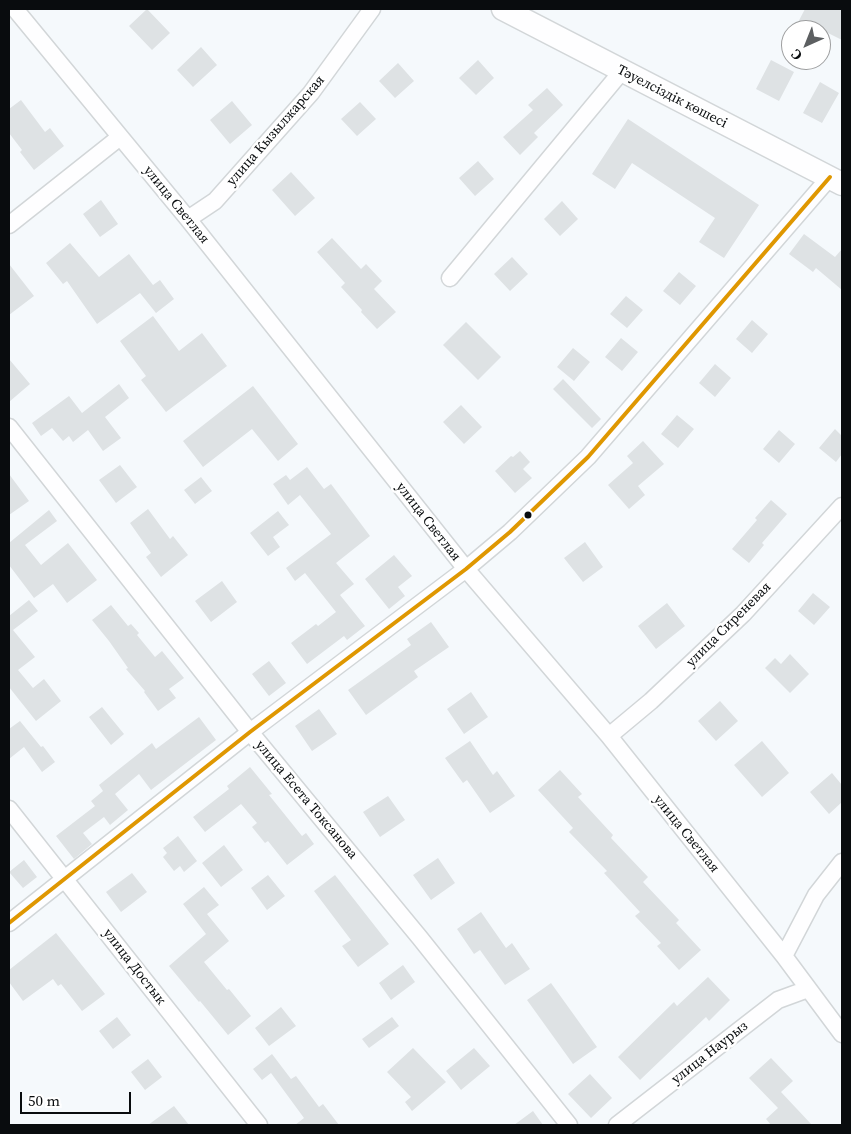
<!DOCTYPE html>
<meta charset="utf-8">
<style>
body{margin:0}
#map{position:relative;width:851px;height:1134px;overflow:hidden;background:#f5f9fc;font-family:"Source Serif 4",serif}
canvas{display:block}
.frame{position:absolute;inset:0;border:10px solid #090c0e;pointer-events:none}
.north{position:absolute;left:781px;top:20px;width:50px;height:50px;box-sizing:border-box;background:#fff;border:1px solid #9d9e9f;border-radius:50%;rotate:224deg;font-size:14px;font-weight:700;line-height:20px;text-align:center;color:#090c0e}
.north::after{content:'';display:block;margin:auto;width:18px;height:22px;background:#5c5f61;clip-path:polygon(50% 0,100% 100%,50% 72%,0 100%)}
.scale{position:absolute;left:20px;top:1092px;width:111px;height:22px;box-sizing:border-box;border:2px solid #090c0e;border-top:0;padding-left:6px;font-size:15px;line-height:18px;white-space:nowrap;color:#090c0e;-webkit-text-stroke:4px #fff;paint-order:stroke}
</style>
<div id="map">
<canvas width="851" height="1134"></canvas>
<div class="frame"></div>
<div class="north">С</div>
<div class="scale">50 m</div>
</div>
<script>
const context = document.querySelector('canvas').getContext('2d');
context.lineJoin = 'round';
function fillPath(path, color) {
  context.fillStyle = color;
  context.fill(path, 'evenodd');
}
function toPath(rows) {
  const path = new Path2D();
  for (const r of rows) {
    path.moveTo(r[0], r[1]);
    for (let i = 2; i < r.length; i += 2) path.lineTo(r[i], r[i + 1]);
  }
  return path;
}
function trace(path, color, width, dash) {
  context.strokeStyle = color;
  context.lineWidth = width;
  context.lineCap = dash ? 'butt' : 'round';
  context.setLineDash(dash || []);
  context.stroke(path);
}
function drawText(font, color, halo, rows, align = 'center') {
  context.font = font + ' "Source Serif 4",serif';
  context.lineWidth = 5;
  context.setLineDash([]);
  context.textBaseline = 'middle';
  context.strokeStyle = halo;
  context.fillStyle = color;
  for (const [text, x, y, turn = 0] of rows) {
    context.save();
    context.translate(x, y);
    context.rotate((+turn || 0) * Math.PI / 180);
    context.textAlign = isNaN(turn) ? turn : align;
    if (halo) context.strokeText(text, 0, 0);
    context.fillText(text, 0, 0);
    context.restore();
  }
}
const building = toPath([
 [147,9,170,33,152,50,129,26],
 [805,9,842,9,842,40,822,30,794,30],
 [201,47,217,65,193,87,177,70],
 [478,60,494,78,476,95,459,78],
 [771,60,794,72,779,101,756,89],
 [398,63,414,81,395,98,379,81],
 [820,82,839,93,822,123,803,113],
 [547,88,563,105,534,133,538,137,520,155,503,137,533,110,528,105],
 [21,100,45,132,50,128,64,146,34,170,20,152,22,150,9,133,9,109],
 [232,101,252,125,230,144,210,120],
 [360,102,376,119,357,136,341,119],
 [628,119,759,205,724,258,699,242,715,218,632,163,615,189,592,174],
 [478,161,494,179,475,196,459,178],
 [291,172,315,198,295,216,272,190],
 [101,200,118,224,100,237,83,214],
 [562,201,578,219,560,236,544,219],
 [804,234,835,257,842,249,842,290,816,268,813,272,789,254],
 [332,238,361,269,366,264,382,281,374,289,396,312,377,329,361,312,362,310,341,287,345,283,317,252],
 [70,243,99,277,129,254,153,285,160,280,174,299,156,313,140,293,97,324,67,281,63,284,46,263],
 [512,257,528,274,510,291,494,274],
 [9,264,34,296,9,315],
 [679,272,696,286,680,305,663,291],
 [626,296,643,310,627,328,610,314],
 [153,316,179,351,202,333,227,366,166,412,141,380,146,376,120,341],
 [752,320,768,334,752,353,736,339],
 [466,322,501,357,478,380,443,345],
 [621,338,638,352,622,371,605,357],
 [573,348,590,362,574,381,557,367],
 [9,359,30,384,9,402],
 [715,364,731,378,715,397,699,383],
 [563,379,601,419,592,428,553,389],
 [119,384,129,398,105,417,121,438,103,451,88,430,73,442,69,436,63,441,52,428,41,436,32,423,69,396,82,413],
 [253,386,298,444,278,461,252,429,203,467,183,441],
 [461,405,482,427,464,444,443,422],
 [677,415,694,429,678,448,661,434],
 [835,429,842,436,842,454,836,462,819,448],
 [779,430,795,444,779,463,763,449],
 [643,441,664,464,638,486,645,495,629,509,608,485,633,463,627,456],
 [520,451,530,462,523,469,532,478,515,493,495,471,511,456,513,457],
 [120,465,137,487,116,503,99,480],
 [307,467,324,489,331,484,370,536,336,563,354,584,340,595,365,626,347,640,344,636,307,664,291,643,316,624,318,626,336,612,305,573,295,581,286,568,331,534,300,495,288,505,273,484,286,475,290,480],
 [9,474,29,501,9,515],
 [201,477,212,491,195,504,184,490],
 [771,500,787,514,762,543,764,545,749,563,732,549,757,520,755,518],
 [148,509,170,539,173,536,188,555,161,577,146,557,151,553,130,523],
 [49,510,57,521,25,545,41,565,68,543,97,580,67,603,53,584,34,598,9,565,9,543],
 [278,511,289,525,273,537,280,547,268,556,250,533],
 [585,542,603,567,583,582,564,558],
 [394,555,412,576,398,587,405,596,389,609,365,579],
 [222,581,237,602,211,622,195,601],
 [813,593,830,607,814,625,798,611],
 [29,600,38,611,13,630,35,657,18,670,33,688,44,679,61,701,36,721,9,687,9,616],
 [667,603,685,626,656,649,638,626],
 [111,605,128,626,131,624,139,633,137,635,155,657,162,651,184,678,169,689,176,698,158,711,144,692,145,691,126,669,128,668,109,641,92,620],
 [431,622,449,647,414,671,418,677,366,715,348,690,411,645,407,639],
 [790,654,809,674,790,693,765,668,775,658,781,664],
 [269,661,286,683,269,696,252,674],
 [471,692,488,717,464,734,447,709],
 [720,701,738,721,716,741,698,721],
 [102,707,124,734,111,745,89,717],
 [319,709,337,734,312,751,295,726],
 [199,717,216,740,151,790,139,774,115,794,128,810,110,825,104,817,83,833,92,844,74,859,56,836,95,806,91,801,103,791,99,785,152,743,156,749],
 [20,721,41,747,43,746,55,762,42,772,24,747,9,759,9,729],
 [470,741,493,775,497,771,515,796,490,813,467,780,463,783,445,758],
 [762,741,789,773,762,797,734,765],
 [250,767,272,794,269,795,302,836,306,833,314,844,287,865,268,841,265,843,252,827,257,823,241,804,205,832,193,817,229,789,227,786],
 [560,770,582,794,578,797,613,835,611,838,648,877,643,882,679,920,676,923,701,950,679,970,657,946,661,943,635,916,640,912,604,873,607,871,569,832,573,828,538,790],
 [832,773,842,785,842,802,829,814,810,792],
 [388,796,405,820,380,837,363,812],
 [178,836,197,861,184,872,180,866,174,871,163,857,167,853,163,848],
 [224,845,243,870,221,887,202,863],
 [438,858,455,883,431,900,413,875],
 [24,860,37,877,23,888,9,872],
 [132,873,147,892,121,912,106,892],
 [268,875,285,896,267,910,251,888],
 [335,875,389,944,358,967,342,946,351,940,314,891],
 [204,887,219,905,207,914,229,941,204,962,227,990,229,989,251,1016,228,1035,200,1001,199,1002,169,966,206,934,183,904],
 [481,912,506,948,512,943,530,969,505,985,480,950,474,954,457,929],
 [56,933,105,994,82,1011,61,984,58,986,53,979,23,1001,9,982,9,970],
 [403,965,415,982,391,1000,379,983],
 [708,977,730,1000,709,1021,706,1017,640,1080,618,1057,674,1002,677,1006],
 [551,983,597,1047,573,1064,527,1000],
 [281,1007,296,1026,269,1046,255,1028],
 [117,1017,131,1035,113,1049,99,1031],
 [392,1017,399,1026,369,1048,362,1039],
 [413,1048,446,1082,412,1111,405,1102,411,1097,387,1072],
 [474,1048,490,1066,461,1090,446,1071],
 [272,1054,291,1079,296,1076,319,1107,323,1104,339,1125,295,1125,304,1118,271,1073,262,1080,253,1069],
 [771,1058,793,1081,781,1092,812,1125,771,1125,766,1119,778,1108,749,1078],
 [148,1059,162,1077,145,1090,131,1072],
 [590,1074,612,1098,591,1118,568,1094],
 [174,1106,189,1125,148,1125],
 [533,1111,543,1125,514,1125]
]);
const minor = toPath([
 [15,9,188,219,466,569,609,736,784,956,842,1034],
 [188,219,215,201,311,93,372,9],
 [9,225,120,137],
 [450,278,622,71],
 [9,427,250,732,420,938,569,1125],
 [609,736,651,701,743,614,842,506],
 [9,809,259,1125],
 [9,923,250,732,466,569,510,532,588,457,830,177],
 [784,956,816,895,842,862],
 [617,1125,778,1000,808,989]
]);
const secondary = toPath([
 [503,9,842,184]
]);
const bus1 = toPath([
 [9,923,250,732,466,569,510,532,588,457,830,177]
]);
const markers = [
 [528,515,4.5,"#090c0e"]
];
const streetNames = [
 ["Тәуелсіздік көшесі",672,97,27],
 ["улица Кызылжарская",276,131,-49],
 ["улица Светлая",176,205,51],
 ["улица Светлая",428,522,52],
 ["улица Сиреневая",729,625,-45],
 ["улица Есета Токсанова",306,800,50],
 ["улица Светлая",686,834,51],
 ["улица Достык",134,967,52],
 ["улица Наурыз",710,1053,-38]
];
fillPath(building, '#dee2e4');
trace(minor, '#d2d6d8', 19);
trace(secondary, '#d2d6d8', 25);
trace(minor, '#fefeff', 16);
trace(secondary, '#fefeff', 22);
trace(bus1, '#df9701', 4);
for (const [x, y, r, color] of markers) {
  const dot = new Path2D();
  dot.arc(x, y, r, 0, 2 * Math.PI);
  context.fillStyle = color;
  context.fill(dot);
  trace(dot, '#fff', 2);
}
drawText('14px', '#090c0e', '#fff', streetNames);
</script>
